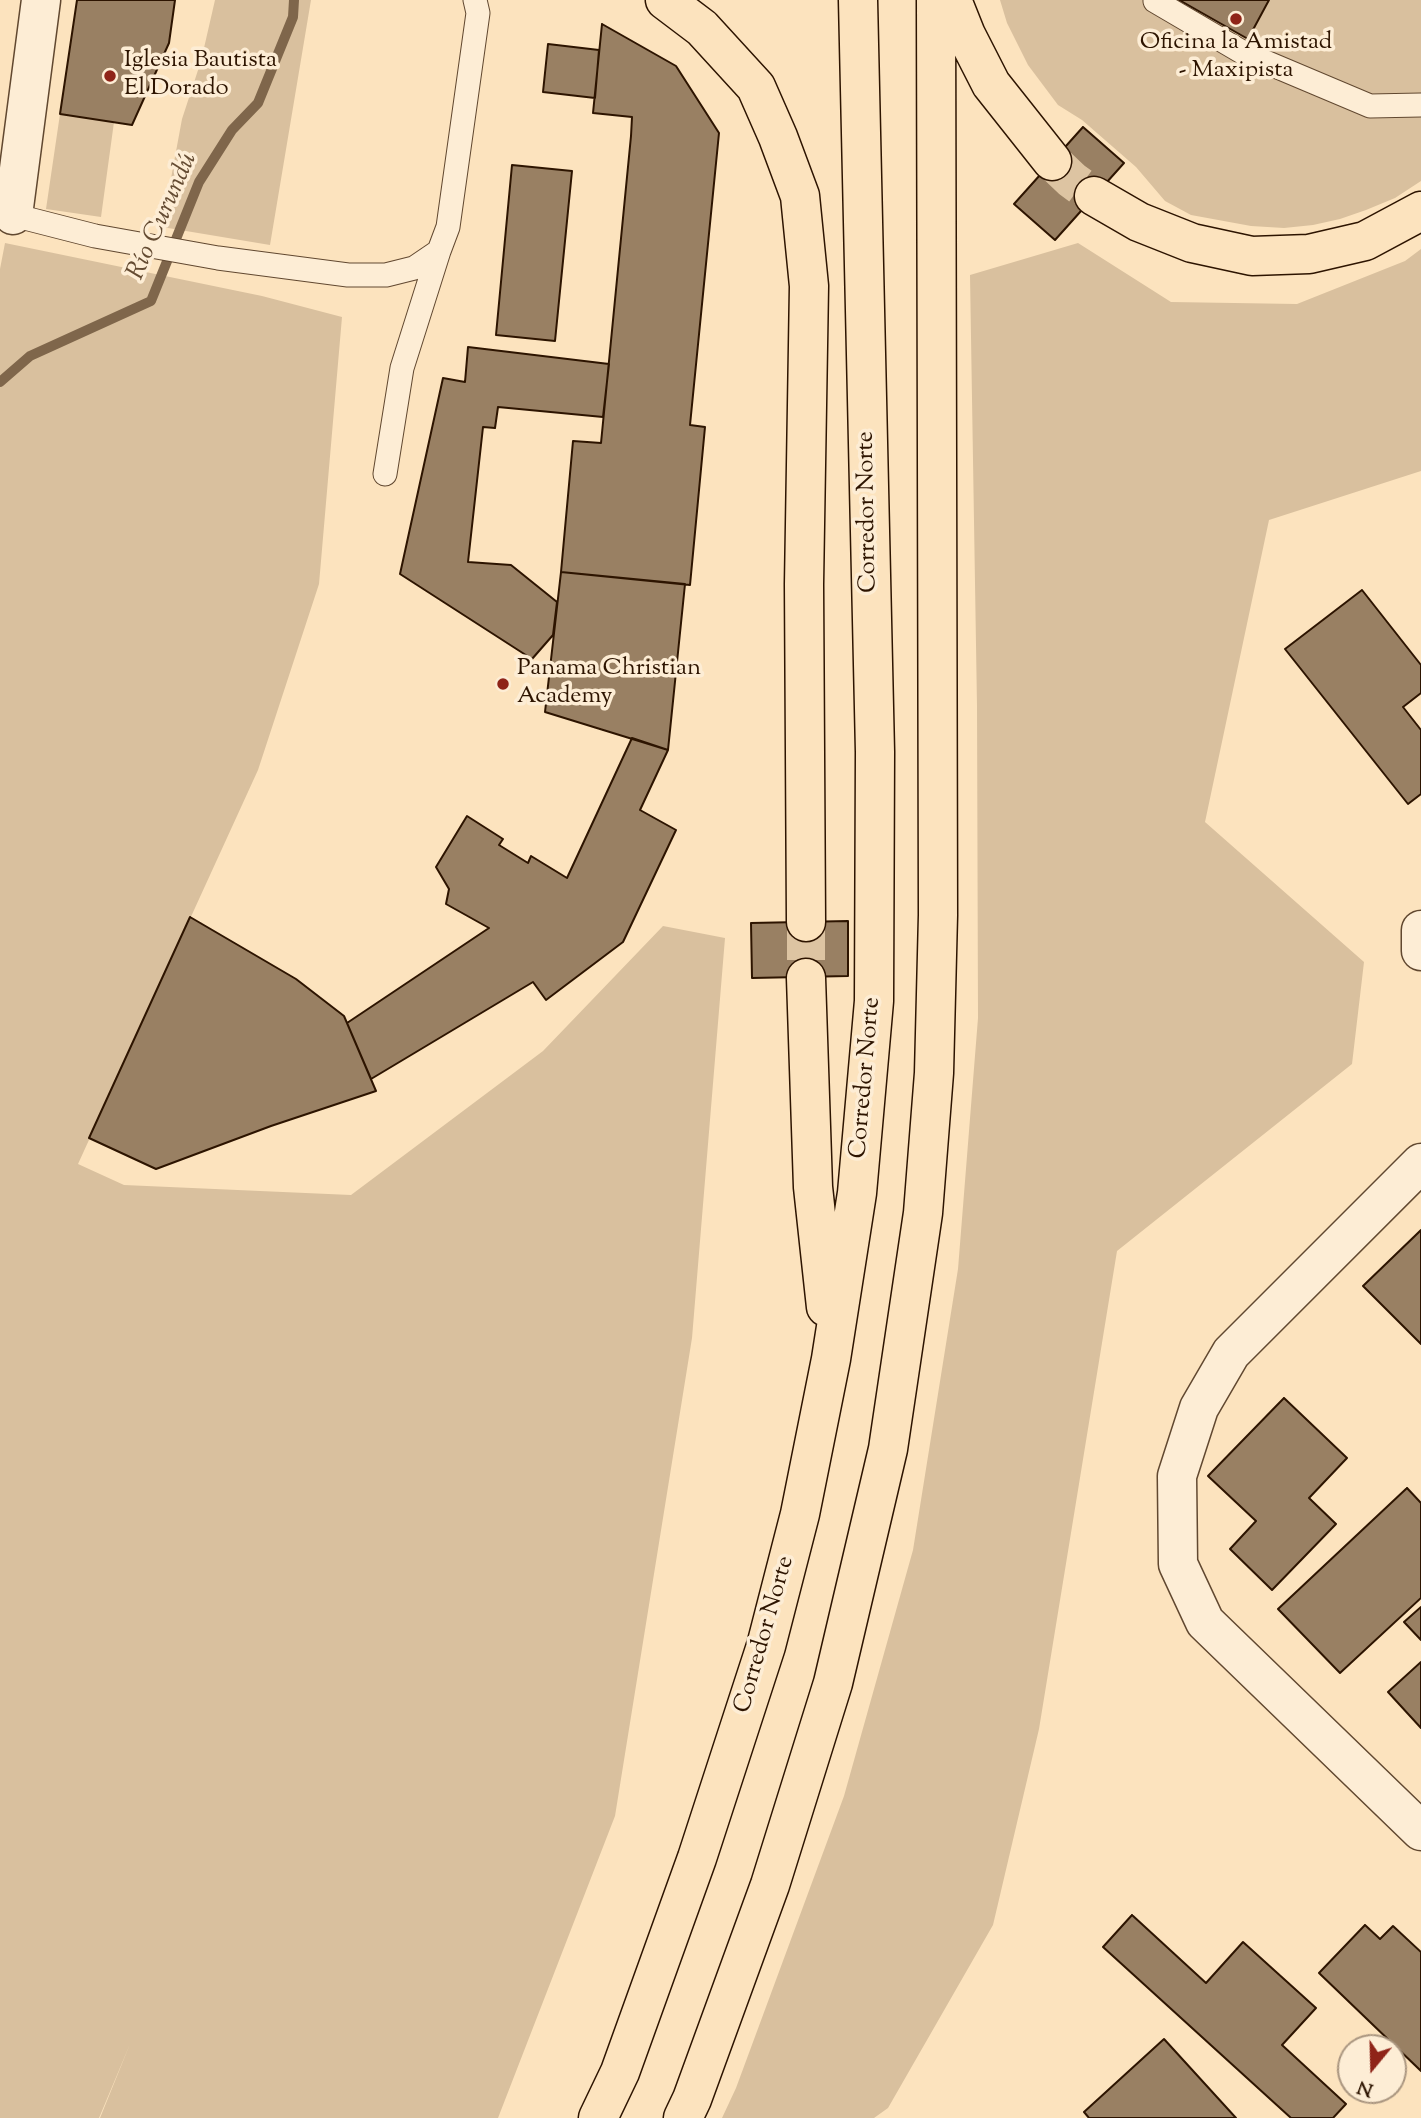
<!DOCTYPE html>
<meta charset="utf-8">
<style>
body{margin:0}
#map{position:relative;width:1421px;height:2118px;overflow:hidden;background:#fce3be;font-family:"Sorts Mill Goudy",serif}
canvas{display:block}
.north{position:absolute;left:1337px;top:2034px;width:70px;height:70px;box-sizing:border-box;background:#fdedd5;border:2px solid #aa9680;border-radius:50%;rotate:199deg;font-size:19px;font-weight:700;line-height:28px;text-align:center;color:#2d1400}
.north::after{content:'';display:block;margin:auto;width:24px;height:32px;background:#8f2418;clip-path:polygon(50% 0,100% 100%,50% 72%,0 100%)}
</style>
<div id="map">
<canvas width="1421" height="2118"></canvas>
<div class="north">N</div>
</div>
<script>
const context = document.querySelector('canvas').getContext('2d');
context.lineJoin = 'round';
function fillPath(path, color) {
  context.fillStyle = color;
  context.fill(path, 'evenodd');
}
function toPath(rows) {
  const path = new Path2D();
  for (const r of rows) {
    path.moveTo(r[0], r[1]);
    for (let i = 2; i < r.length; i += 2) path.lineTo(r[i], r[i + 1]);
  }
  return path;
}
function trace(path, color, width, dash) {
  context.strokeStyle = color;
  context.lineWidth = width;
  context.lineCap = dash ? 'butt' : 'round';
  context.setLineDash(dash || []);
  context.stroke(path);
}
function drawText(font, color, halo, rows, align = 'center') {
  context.font = font + ' "Sorts Mill Goudy",serif';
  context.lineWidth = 7;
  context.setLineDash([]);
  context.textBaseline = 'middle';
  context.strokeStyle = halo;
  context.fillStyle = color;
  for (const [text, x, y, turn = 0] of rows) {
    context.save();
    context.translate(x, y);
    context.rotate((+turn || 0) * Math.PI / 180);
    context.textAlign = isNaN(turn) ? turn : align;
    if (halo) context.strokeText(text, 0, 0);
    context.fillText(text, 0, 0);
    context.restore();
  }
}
const green = toPath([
 [215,0,311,0,270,245,162,227,182,119,201,61],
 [1000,0,1421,0,1421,181,1395,198,1366,210,1340,219,1313,225,1284,228,1251,226,1191,215,1165,201,1136,167,1082,120,1058,105,1028,65,1007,23],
 [60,114,114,122,101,217,46,209],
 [5,243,262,296,342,317,319,584,258,770,78,1164,124,1185,351,1195,543,1051,663,926,725,938,692,1338,615,1816,498,2118,100,2118,130,2044,99,2118,0,2118,0,269],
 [1078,243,1171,302,1297,304,1405,261,1421,249,1421,471,1269,520,1205,822,1364,962,1352,1064,1117,1251,1039,1729,993,1925,888,2108,874,2118,722,2118,736,2088,844,1796,913,1550,958,1269,978,1018,977,706,970,275]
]);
const stream = toPath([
 [0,382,30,356,151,301,199,182,232,130,258,103,293,17,294,0]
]);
const building = toPath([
 [77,0,175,0,169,43,132,125,60,114,77,0],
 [1179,0,1269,0,1248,39,1179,0],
 [602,24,676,66,719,133,690,425,705,427,690,585,561,572,573,441,601,443,631,136,632,117,593,113,602,24],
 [548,44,599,50,595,98,543,92,548,44],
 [1083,127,1124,163,1055,240,1014,204,1083,127],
 [512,165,572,171,555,341,496,335,512,165],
 [468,347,609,364,603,417,498,407,495,428,483,427,468,562,511,565,557,602,553,635,532,659,400,574,443,378,465,382,468,347],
 [561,572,685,584,668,750,545,712,561,572],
 [1362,590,1421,665,1421,693,1403,707,1421,730,1421,794,1408,804,1285,649,1362,590],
 [632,738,668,750,640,810,676,830,623,942,546,1000,533,982,371,1079,347,1023,489,928,446,904,449,889,436,867,467,816,503,839,499,845,528,863,531,856,567,878,632,738],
 [190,917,296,979,344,1016,376,1091,271,1126,156,1169,89,1138,190,917],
 [848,921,848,976,752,978,751,923,848,921],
 [1421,1230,1421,1344,1363,1286,1421,1230],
 [1284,1398,1347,1458,1309,1498,1336,1524,1272,1590,1230,1549,1256,1521,1208,1476,1284,1398],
 [1407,1488,1421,1503,1421,1598,1340,1673,1278,1609,1407,1488],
 [1421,1607,1421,1640,1404,1622,1421,1607],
 [1421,1662,1421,1728,1388,1692,1421,1662],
 [1132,1915,1206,1983,1243,1942,1316,2008,1282,2045,1346,2104,1333,2118,1291,2118,1103,1947,1132,1915],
 [1365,1925,1380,1939,1393,1926,1421,1952,1421,2071,1319,1973,1365,1925],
 [1164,2039,1236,2118,1089,2118,1084,2112,1164,2039]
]);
const motorwayTunnel = toPath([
 [1052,161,1072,180,1094,196],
 [806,922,806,978]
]);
const service = toPath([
 [1155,1,1242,52,1370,106,1421,105],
 [13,215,95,236,218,258,348,275,386,275,414,268,439,251,448,227,478,13,475,0],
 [385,474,402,368,439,251]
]);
const minor = toPath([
 [13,215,41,0],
 [1421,930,1421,951],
 [1421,1163,1231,1353,1199,1408,1177,1476,1178,1564,1205,1622,1421,1831]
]);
const motorway = toPath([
 [665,0,702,28,756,87,778,137,800,196,809,286,804,584,806,922],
 [952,0,966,35,991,84,1052,161],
 [1094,196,1139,222,1192,243,1252,256,1309,254,1365,241,1421,211],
 [806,978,813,1187,826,1307],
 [598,2118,620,2072,697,1858,766,1646,800,1514,831,1359,857,1193,874,1001,875,752,858,0],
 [683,2118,692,2099,770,1885,833,1683,888,1449,923,1213,934,1073,938,915,936,0]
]);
const markers = [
 [1236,19,7,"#8f2418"],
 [110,76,7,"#8f2418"],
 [503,684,7,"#8f2418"]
];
const poiNames = [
 ["Oficina la Amistad",1236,44,"center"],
 ["- Maxipista",1236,72,"center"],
 ["Iglesia Bautista",124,62],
 ["El Dorado",124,90],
 ["Panama Christian",517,670],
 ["Academy",517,698]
];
const streetNames = [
 ["Corredor Norte",869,512,-91],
 ["Corredor Norte",867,1078,-85],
 ["Corredor Norte",766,1635,-74]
];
const waterNames = [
 ["Río Curundú",164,217,-66]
];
fillPath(green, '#d9c09e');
trace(stream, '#7f664b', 10);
fillPath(building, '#998063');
trace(building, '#2d1400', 2);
trace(motorwayTunnel, '#ddc4a2', 38, [38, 19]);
trace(service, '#614830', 25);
trace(minor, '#614830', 41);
trace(motorway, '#2d1400', 41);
trace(service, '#fdedd5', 23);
trace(minor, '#fdedd5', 38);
trace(motorway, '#fce3be', 38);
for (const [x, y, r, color] of markers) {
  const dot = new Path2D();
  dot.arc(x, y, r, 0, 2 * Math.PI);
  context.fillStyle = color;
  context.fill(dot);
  trace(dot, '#fdedd5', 2.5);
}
drawText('24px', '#2d1400', '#fdedd5', poiNames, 'left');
drawText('24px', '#2d1400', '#fdedd5', streetNames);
drawText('italic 26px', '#644b32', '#fdedd5', waterNames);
</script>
